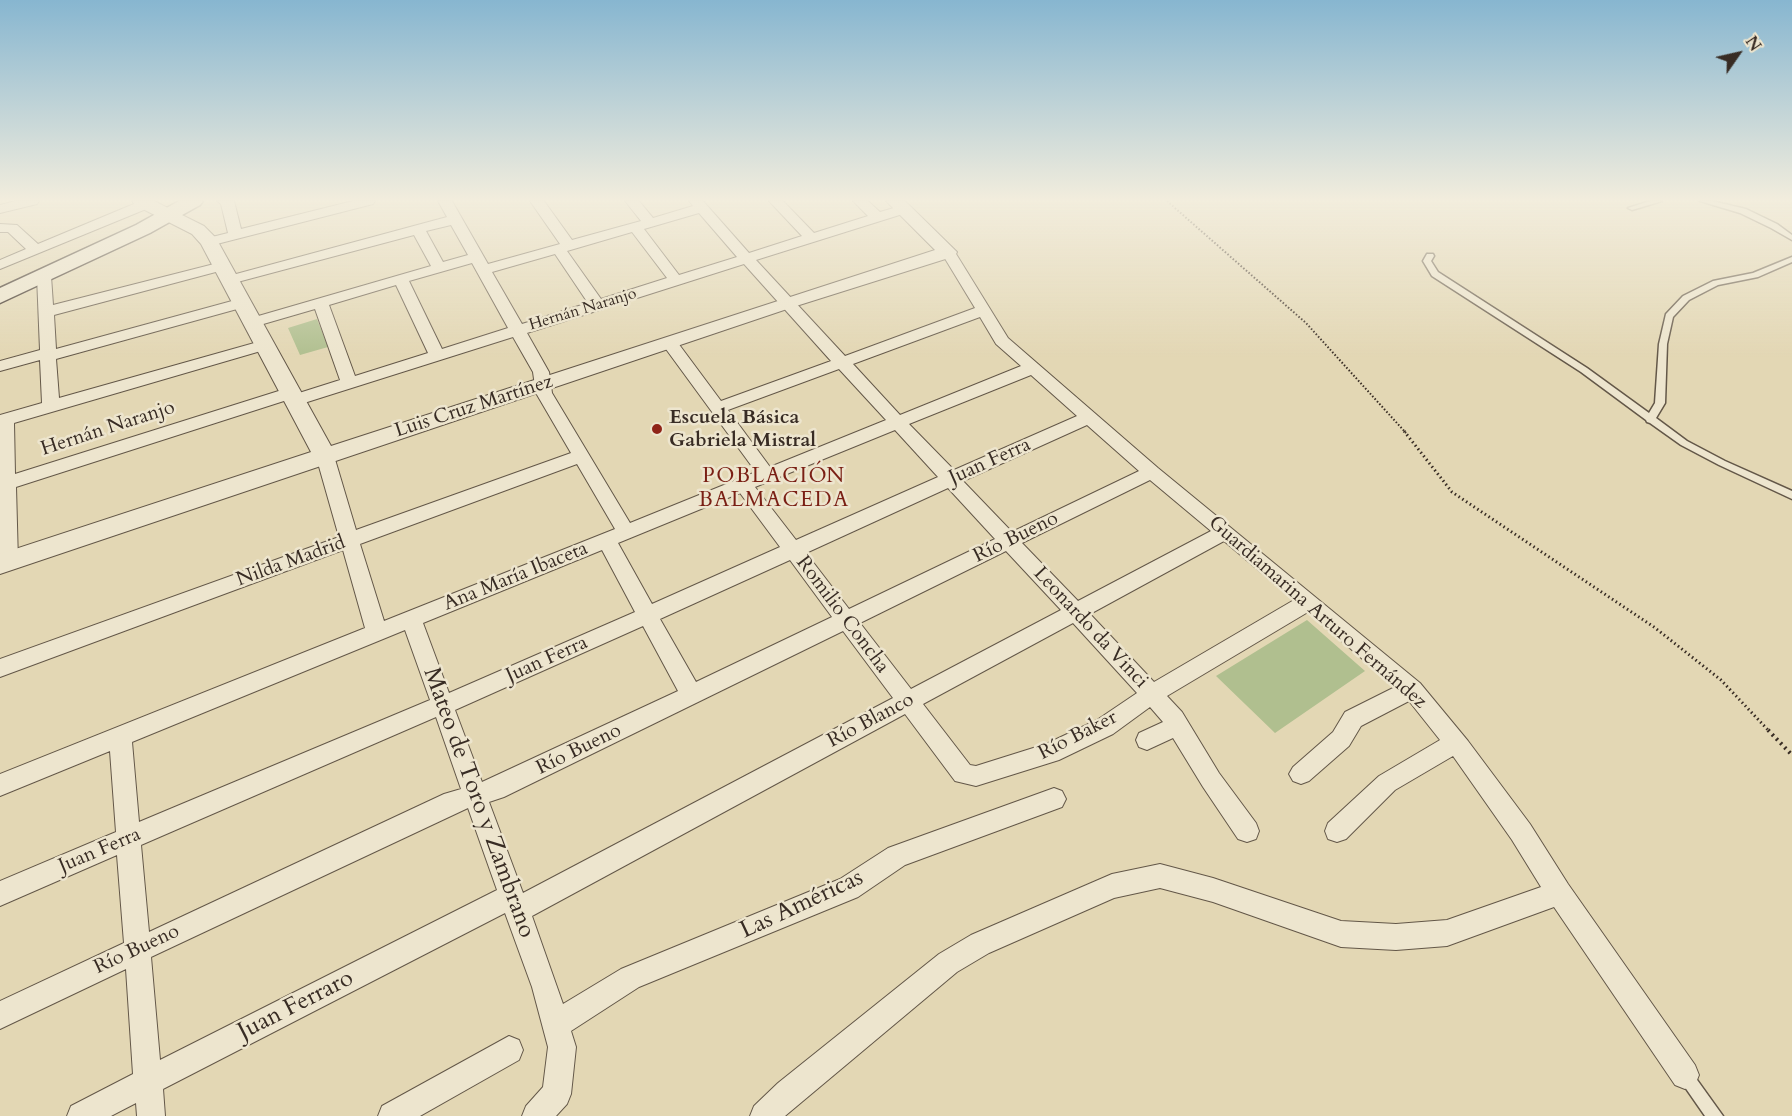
<!DOCTYPE html>
<meta charset="utf-8">
<style>
body{margin:0}
#map{position:relative;width:1792px;height:1116px;overflow:hidden;background:#e3d7b4;font-family:Cardo,serif}
canvas{display:block}
.north{position:absolute;left:1708px;top:24px;width:60px;height:60px;-webkit-text-stroke:4px #ede5ce;paint-order:stroke;rotate:56deg;font-size:16px;font-weight:700;line-height:24px;text-align:center;color:#382c24}
.north::after{content:'';display:block;margin:auto;width:21px;height:27px;background:#382c24;clip-path:polygon(50% 0,100% 100%,50% 72%,0 100%)}
</style>
<div id="map">
<canvas width="1792" height="1116"></canvas>
<div class="north">N</div>
</div>
<script>
const context = document.querySelector('canvas').getContext('2d');
context.lineJoin = 'round';
function fillPath(path, color) {
  context.fillStyle = color;
  context.fill(path, 'evenodd');
}
function toPath(rows) {
  const path = new Path2D();
  for (const r of rows) {
    path.moveTo(r[0], r[1]);
    for (let i = 2; i < r.length; i += 2) path.lineTo(r[i], r[i + 1]);
  }
  return path;
}
function trace(path, color, width, dash) {
  context.strokeStyle = color;
  context.lineWidth = width;
  context.lineCap = dash ? 'butt' : 'round';
  context.setLineDash(dash || []);
  context.stroke(path);
}
function drawText(font, color, halo, rows, align = 'center') {
  context.font = font + ' Cardo,serif';
  context.lineWidth = 5;
  context.setLineDash([]);
  context.textBaseline = 'middle';
  context.strokeStyle = halo;
  context.fillStyle = color;
  for (const [text, x, y, turn = 0] of rows) {
    context.save();
    context.translate(x, y);
    context.rotate((+turn || 0) * Math.PI / 180);
    context.textAlign = isNaN(turn) ? turn : align;
    if (halo) context.strokeText(text, 0, 0);
    context.fillText(text, 0, 0);
    context.restore();
  }
}
const green = toPath([
 [317,319,328,347,300,355,288,328],
 [1307,620,1365,671,1275,733,1216,676]
]);
const pathFar2 = toPath([
 [1167,201,1306,323,1406,433]
]);
const pathFar1 = toPath([
 [1404,431,1452,492,1654,627,1721,680,1769,731]
]);
const path = toPath([
 [1768,730,1792,755]
]);
const service = toPath([
 [1650,201,1662,201,1632,210,1628,208,1650,201],
 [1700,201,1712,201,1746,209,1777,224,1792,235,1792,240,1771,228,1740,213,1700,201],
 [1427,254,1433,254,1434,256,1431,261,1438,272,1587,368,1649,413,1655,403,1659,344,1666,314,1683,296,1713,281,1753,273,1792,257,1792,262,1758,277,1718,285,1689,300,1673,317,1667,344,1665,403,1656,418,1687,441,1725,461,1792,491,1792,499,1719,465,1681,445,1650,423,1647,422,1646,420,1581,372,1432,276,1423,261,1427,254],
 [1685,1067,1690,1070,1723,1116,1705,1116,1680,1080,1677,1075,1680,1070,1685,1067]
]);
const minor = toPath([
 [16,201,39,201,37,204,0,213,0,205,16,201],
 [141,201,150,201,153,204,151,207,0,269,0,260,26,249,8,232,0,232,0,224,17,225,38,244,141,201],
 [217,201,234,201,241,229,353,201,375,201,373,204,209,246,202,242,204,239,228,233,221,204,217,201],
 [438,201,452,201,488,264,560,244,530,201,544,201,572,240,641,221,625,201,639,201,653,218,693,206,689,201,703,201,749,253,802,236,769,201,783,201,814,233,868,216,853,201,868,201,880,212,904,205,909,206,911,209,909,212,756,260,845,356,975,308,941,252,943,249,953,249,1008,338,1158,468,1420,683,1468,741,1530,824,1568,884,1695,1065,1699,1075,1695,1085,1685,1089,1675,1085,1554,907,1447,946,1396,950,1341,947,1213,902,1160,888,1114,898,989,953,957,972,785,1116,750,1116,754,1106,778,1083,939,954,971,935,1112,874,1160,864,1213,878,1341,921,1396,924,1447,920,1541,887,1512,840,1453,756,1395,790,1346,839,1337,842,1328,839,1325,831,1328,823,1379,776,1440,740,1409,701,1361,726,1349,746,1309,781,1301,784,1293,781,1289,774,1293,767,1333,732,1345,712,1395,687,1308,612,1167,696,1182,712,1219,773,1256,823,1259,831,1256,839,1247,842,1238,839,1203,787,1173,738,1147,750,1139,747,1136,740,1139,733,1163,722,1150,707,1113,734,1059,760,976,786,955,781,905,714,532,916,563,1004,621,969,840,879,888,848,1054,788,1062,791,1066,799,1062,807,905,865,858,897,639,987,571,1031,576,1047,571,1094,567,1104,556,1116,522,1116,526,1106,543,1087,548,1047,532,987,505,913,163,1089,165,1116,137,1116,136,1103,111,1116,67,1116,71,1106,133,1074,126,969,0,1029,0,1001,124,943,117,855,0,906,0,881,116,832,110,751,0,796,0,774,365,628,343,550,0,677,0,659,339,537,316,456,319,452,331,452,334,456,356,530,571,453,536,393,533,372,513,337,301,404,295,405,289,404,287,400,16,487,18,562,15,567,8,569,0,565,0,415,42,403,40,360,0,371,0,361,40,350,37,276,44,272,51,276,53,305,222,262,229,266,227,269,54,315,56,349,243,298,251,303,248,306,56,359,59,398,265,340,273,345,271,348,14,423,15,474,285,389,291,388,297,389,299,393,340,380,315,309,253,327,245,322,248,319,431,266,414,235,230,284,223,280,225,277,447,217,438,201],
 [699,213,737,257,679,275,644,229,699,213],
 [451,225,468,255,443,262,426,231,451,225],
 [632,232,667,278,601,299,567,251,632,232],
 [555,254,588,303,522,324,492,272,555,254],
 [472,263,508,328,442,349,409,281,472,263],
 [744,264,831,361,721,401,675,339,663,339,661,342,663,345,756,472,630,523,552,393,549,372,527,333,744,264],
 [396,285,428,353,355,376,329,305,396,285],
 [980,317,996,344,1021,366,900,415,853,364,980,317],
 [839,369,886,420,770,467,728,410,839,369],
 [1031,375,1077,416,954,470,909,424,1031,375],
 [1087,425,1139,471,1012,532,963,481,1087,425],
 [895,430,938,477,796,540,755,487,895,430],
 [577,464,615,529,384,621,360,544,577,464],
 [1150,480,1211,531,1078,601,1022,543,1150,480],
 [948,488,995,539,849,609,806,553,948,488],
 [740,493,780,547,652,604,618,543,740,493],
 [1224,541,1294,600,1154,682,1090,614,1224,541],
 [602,550,635,612,449,693,423,623,602,550],
 [1006,551,1061,610,911,689,860,623,1006,551],
 [790,560,832,617,696,682,660,619,790,560],
 [1073,623,1137,693,1097,720,1046,744,976,766,970,765,923,704,1073,623],
 [643,626,678,691,482,782,455,710,643,626],
 [405,630,430,700,139,822,132,742,405,630],
 [843,631,893,698,523,893,489,802,504,797,843,631],
 [436,717,461,789,444,794,149,932,141,845,436,717],
 [468,808,497,890,160,1060,151,957,468,808],
 [509,1036,519,1040,523,1050,519,1060,420,1116,378,1116,382,1106,509,1036]
]);
const tertiary = toPath([
 [132,201,154,201,204,226,216,238,331,446,935,250,886,201,905,201,957,252,955,256,793,307,0,574,0,554,311,452,201,244,192,234,135,205,132,201]
]);
const secondary = toPath([
 [179,201,203,201,200,205,150,233,0,303,0,288,136,225,179,201]
]);
const markers = [
 [657,429,6,"#8f2418"]
];
const farStreetnames = [
 ["Hernán Naranjo",583,310,-17]
];
const streetNames = [
 ["Luis Cruz Martínez",474,407,-18],
 ["Hernán Naranjo",108,429,-18],
 ["Juan Ferra",990,462,-24],
 ["Río Bueno",1016,538,-26],
 ["Nilda Madrid",291,562,-20],
 ["Ana María Ibaceta",516,577,-22],
 ["Guardiamarina Arturo Fernández",1317,613,41],
 ["Romilio Concha",842,615,53],
 ["Leonardo da Vinci",1090,628,47],
 ["Juan Ferra",547,660,-24],
 ["Río Blanco",871,721,-28],
 ["Río Baker",1078,736,-27],
 ["Río Bueno",579,750,-26],
 ["Juan Ferra",100,851,-23],
 ["Río Bueno",137,950,-25]
];
const poiNames = [
 ["Escuela Básica",669,418],
 ["Gabriela Mistral",669,441]
];
const neighbourhoodNames = [
 ["POBLACIÓN",774,477],
 ["BALMACEDA",774,501]
];
const nearStreetnames = [
 ["Mateo de Toro y Zambrano",478,803,70],
 ["Las Américas",802,905,-25],
 ["Juan Ferraro",296,1006,-27]
];
fillPath(green, '#b0bf8f');
trace(service, '#635748', 3);
trace(minor, '#635748', 2);
trace(tertiary, '#635748', 2);
trace(secondary, '#382c24', 3);
trace(pathFar2, '#382c24', 2, [1.5, 2]);
trace(pathFar1, '#382c24', 3, [1.5, 3]);
trace(path, '#382c24', 4, [2, 4]);
fillPath(service, '#ede5ce');
fillPath(minor, '#ede5ce');
fillPath(tertiary, '#ede5ce');
fillPath(secondary, '#ede5ce');
const sky = context.createLinearGradient(0, 0, 0, 357);
sky.addColorStop(0, '#87b6d0');
sky.addColorStop(0.56, '#f2eddd');
sky.addColorStop(1, '#f2eddd00');
context.fillStyle = sky;
context.fillRect(0, 0, 1792, 357);
for (const [x, y, r, color] of markers) {
  const dot = new Path2D();
  dot.arc(x, y, r, 0, 2 * Math.PI);
  context.fillStyle = color;
  context.fill(dot);
  trace(dot, '#ede5ce', 2);
}
drawText('16px', '#382c24', '#ede5ce', farStreetnames);
drawText('20px', '#382c24', '#ede5ce', streetNames);
drawText('bold 20px', '#382c24', '#ede5ce', poiNames, 'left');
context.letterSpacing = '1.5px';
drawText('21px', '#7a1f14', '#ede5ce', neighbourhoodNames);
context.letterSpacing = '0px';
drawText('24px', '#382c24', '#ede5ce', nearStreetnames);
</script>
